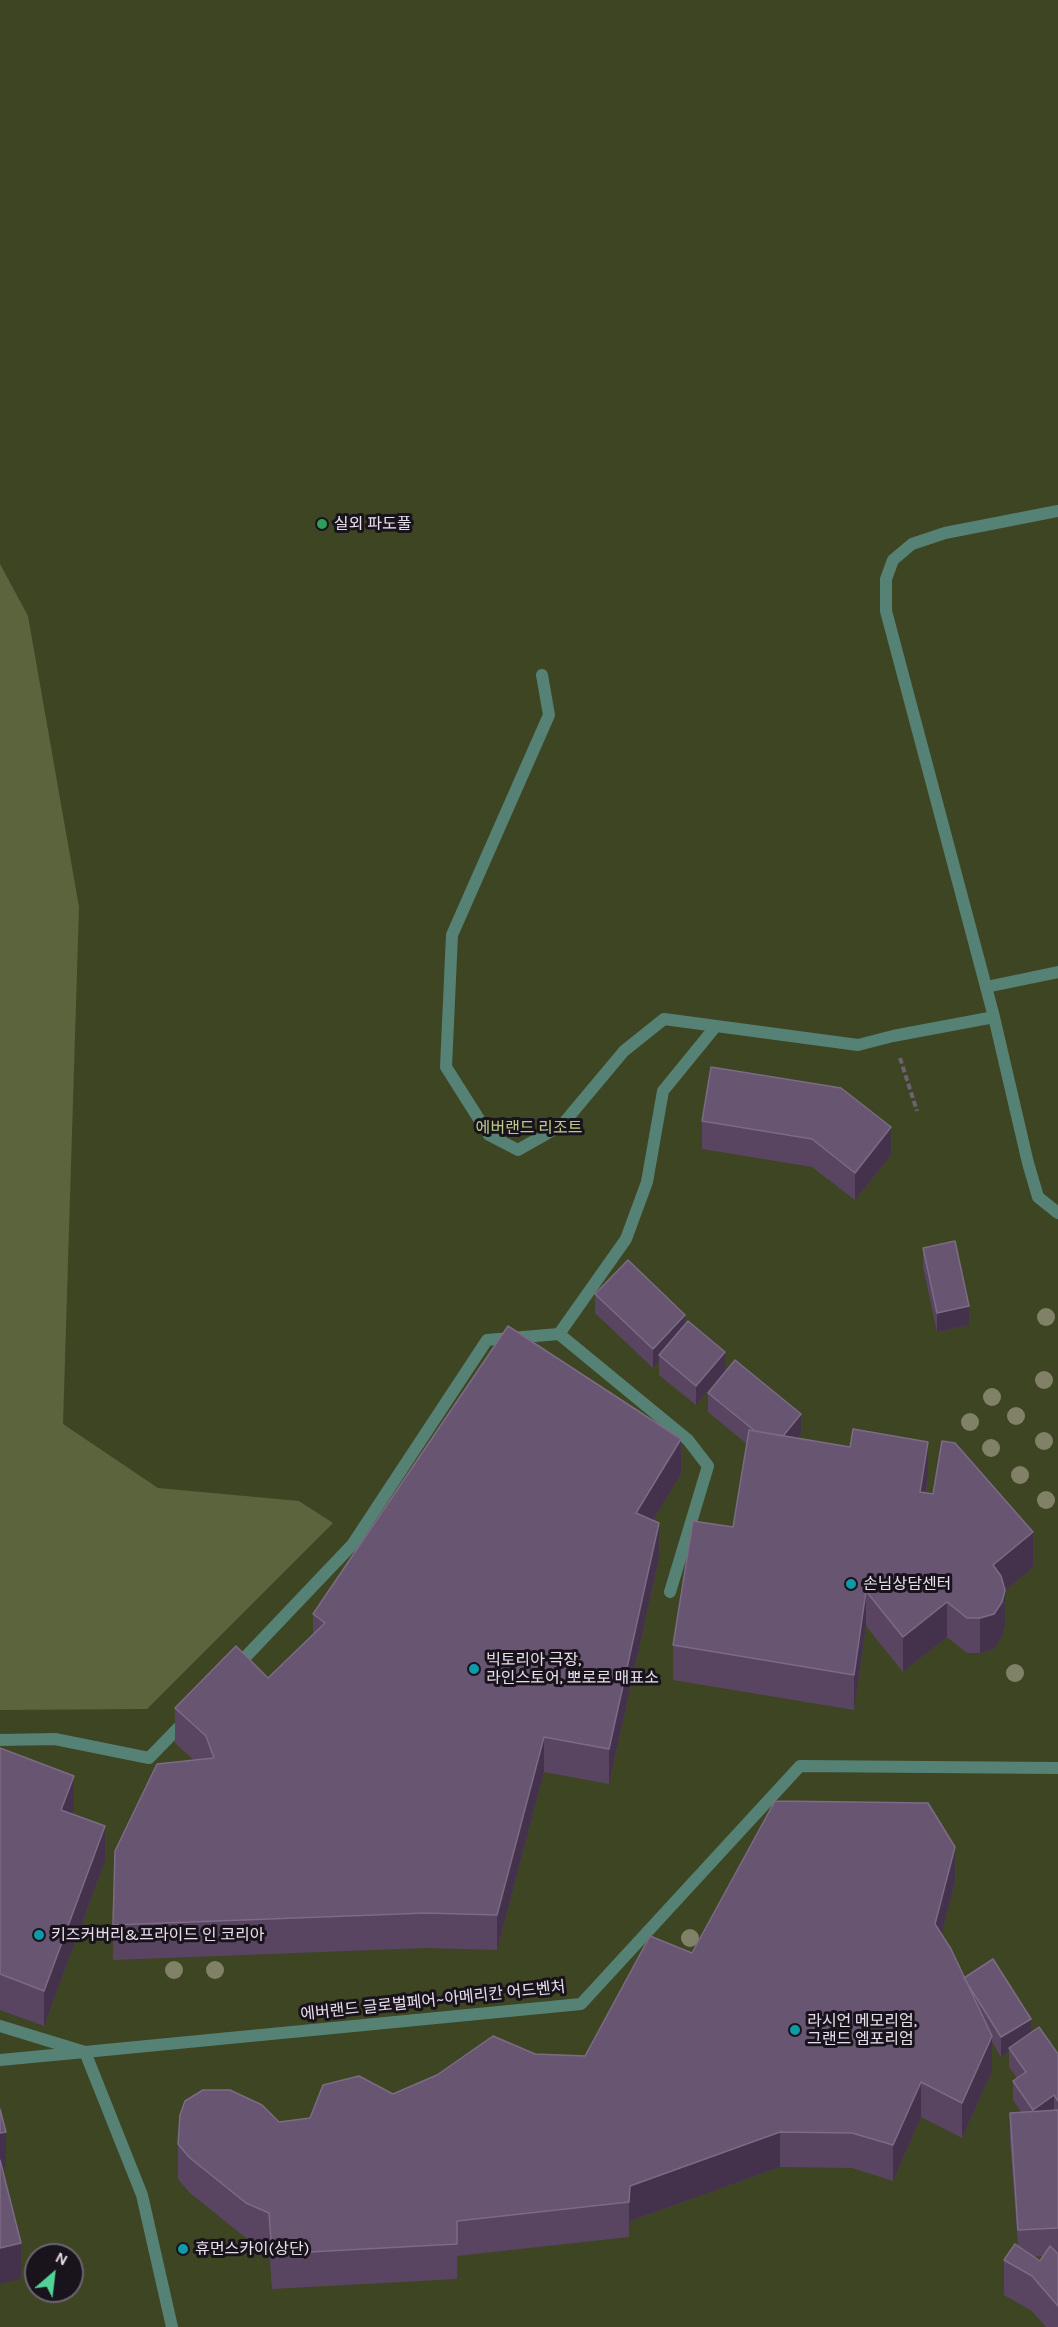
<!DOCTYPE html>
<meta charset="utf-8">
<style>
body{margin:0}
#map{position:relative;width:1058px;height:2327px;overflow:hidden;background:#35273c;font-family:Karla,sans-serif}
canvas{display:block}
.north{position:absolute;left:24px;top:2243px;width:60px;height:60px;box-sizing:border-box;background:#19131c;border:2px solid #6c6570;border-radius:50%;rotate:28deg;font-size:16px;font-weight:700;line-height:24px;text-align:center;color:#e8dfed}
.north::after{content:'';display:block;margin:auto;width:21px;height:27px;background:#51d398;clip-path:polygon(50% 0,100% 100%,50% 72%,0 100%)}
</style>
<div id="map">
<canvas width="1058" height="2327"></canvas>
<div class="north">N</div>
</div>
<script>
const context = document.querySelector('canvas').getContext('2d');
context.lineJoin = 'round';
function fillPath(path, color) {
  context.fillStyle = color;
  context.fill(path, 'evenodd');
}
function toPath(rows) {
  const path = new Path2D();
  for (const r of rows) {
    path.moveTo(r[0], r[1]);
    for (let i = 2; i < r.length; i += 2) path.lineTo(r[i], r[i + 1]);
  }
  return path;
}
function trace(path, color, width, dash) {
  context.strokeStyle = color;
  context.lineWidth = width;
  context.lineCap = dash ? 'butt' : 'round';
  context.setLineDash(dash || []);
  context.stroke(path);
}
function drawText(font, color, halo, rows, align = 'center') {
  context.font = font + ' Karla,"Noto Sans KR",sans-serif';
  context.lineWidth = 6;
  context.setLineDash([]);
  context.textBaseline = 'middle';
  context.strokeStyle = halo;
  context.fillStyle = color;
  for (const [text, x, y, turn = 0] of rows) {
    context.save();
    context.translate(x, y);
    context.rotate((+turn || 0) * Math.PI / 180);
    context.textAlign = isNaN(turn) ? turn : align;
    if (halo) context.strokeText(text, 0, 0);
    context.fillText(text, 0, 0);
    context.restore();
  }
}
const green = toPath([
 [0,0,1058,0,1058,2327,0,2327],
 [36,2255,72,2255,72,2291,36,2291]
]);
const forest = toPath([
 [0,564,28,616,79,907,63,1424,158,1488,299,1501,333,1523,147,1709,0,1710]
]);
const path = toPath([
 [900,1058,917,1111]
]);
const lane = toPath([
 [1058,511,945,533,912,544,893,560,886,579,886,611,994,1017,1028,1163,1038,1197,1058,1213],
 [542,675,549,715,452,935,446,1067,489,1135,518,1150,562,1125,624,1051,664,1019,858,1045,893,1036,994,1017],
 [986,987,1058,972],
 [670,1592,708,1466,688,1440,559,1334,626,1239,647,1182,663,1091,716,1026],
 [235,1668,352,1545,487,1340,559,1334],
 [0,1740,55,1739,149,1758,186,1720]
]);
const street = toPath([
 [0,2026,85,2052,581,2004,800,1766,1058,1768],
 [0,2060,85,2052,142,2195,172,2327]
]);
const trees = [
 [1046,1317],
 [1044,1380],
 [992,1397],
 [1016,1416],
 [970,1422],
 [1044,1441],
 [991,1448],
 [1020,1475],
 [1046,1500],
 [1015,1673],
 [690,1938],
 [174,1970],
 [215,1970]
];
const wall = toPath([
 [711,1067,891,1155,855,1200,812,1167,702,1149,702,1121],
 [923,1248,969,1325,937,1332,923,1267],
 [595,1294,685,1325,725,1371,696,1405,659,1375,659,1361,653,1368,595,1313],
 [708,1393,801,1433,796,1438,928,1477,926,1493,1033,1567,1005,1591,1005,1625,1002,1637,994,1649,980,1653,967,1653,947,1637,903,1672,866,1626,854,1710,673,1680,673,1645,733,1527,747,1444,708,1412],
 [681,1474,653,1520,659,1558,609,1784,544,1772,497,1950,426,1948,113,1960,113,1925,194,1760,175,1743,175,1708,268,1678,313,1635,313,1614],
 [0,1748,74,1811,73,1814,105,1861,44,2026,0,2010],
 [955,1882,941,1935,964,1978,1031,2033,1058,2054,1058,2327,1046,2327,1032,2311,1004,2295,1004,2260,1018,2246,1010,2141,1010,2113,1021,2112,1013,2100,1013,2081,1017,2078,1009,2067,1009,2051,1001,2057,992,2042,992,2071,962,2138,921,2117,893,2181,852,2168,780,2167,630,2221,629,2237,457,2256,457,2279,272,2289,269,2248,246,2238,190,2193,178,2179,178,2144,279,2122,310,2118,535,2054,585,2056,692,1953],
 [1043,2256,1040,2261,1034,2257]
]);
const shadedWall = toPath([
 [891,1127,891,1155,855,1200,855,1173],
 [969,1306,969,1325,937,1332,937,1313],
 [685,1315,685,1334,659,1355,659,1361,653,1368,653,1349],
 [725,1352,725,1371,696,1405,696,1386],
 [801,1414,801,1433,774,1466,774,1447],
 [681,1439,681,1474,636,1548,636,1513],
 [928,1442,928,1477,920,1527,920,1492],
 [659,1523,659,1558,609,1784,609,1749],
 [1033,1532,1033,1567,1005,1591,1005,1625,1002,1637,994,1649,980,1653,980,1618,993,1565],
 [866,1591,866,1626,854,1710,854,1675],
 [947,1602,947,1637,903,1672,903,1637],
 [544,1737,544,1772,497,1950,497,1915],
 [74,1776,74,1811,61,1845,61,1810],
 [105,1826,105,1861,44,2026,44,1991],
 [955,1847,955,1882,935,1959,935,1924],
 [1031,2019,1031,2038,1009,2048,1009,2051,1001,2057,1001,2037],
 [992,2036,992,2071,962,2138,962,2103],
 [921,2082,921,2117,893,2181,893,2145],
 [1054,2095,1054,2114,1033,2129,1033,2110],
 [6,2132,6,2167,0,2168,0,2133],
 [780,2132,780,2167,630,2221,629,2237,629,2202,630,2186],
 [21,2243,21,2279,0,2284,0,2248]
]);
const building = toPath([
 [711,1067,841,1088,891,1127,855,1173,812,1139,702,1121,711,1067],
 [955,1241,969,1306,937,1313,923,1248,955,1241],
 [628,1260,685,1315,653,1349,595,1294,628,1260],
 [688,1321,725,1352,696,1386,659,1355,688,1321],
 [508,1326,681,1439,636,1513,659,1523,609,1749,544,1737,497,1915,426,1913,113,1925,115,1851,157,1764,214,1758,206,1736,175,1708,236,1646,268,1678,325,1623,313,1614,508,1326],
 [735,1360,801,1414,783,1436,755,1431,708,1393,735,1360],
 [853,1429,928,1442,920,1492,933,1494,942,1441,955,1443,1033,1532,993,1565,1001,1576,1005,1590,1002,1602,994,1614,980,1618,967,1618,947,1602,903,1637,866,1591,854,1675,673,1645,693,1521,733,1527,749,1430,850,1447,853,1429],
 [0,1748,74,1776,61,1810,105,1826,44,1991,0,1974,0,1748],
 [775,1801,928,1803,955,1847,935,1924,951,1949,992,2036,962,2103,921,2082,893,2145,852,2133,780,2132,630,2186,629,2202,457,2221,457,2244,272,2254,269,2213,246,2203,190,2158,178,2144,180,2115,185,2101,203,2090,230,2090,262,2105,279,2122,310,2118,323,2085,359,2076,393,2094,437,2075,493,2036,535,2054,585,2056,650,1936,692,1953,775,1801],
 [993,1959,1031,2019,1001,2037,964,1978,993,1959],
 [1039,2027,1058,2054,1058,2101,1054,2095,1033,2110,1013,2081,1026,2072,1009,2048,1039,2027],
 [0,2109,6,2132,0,2133,0,2109],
 [1058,2110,1058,2228,1018,2230,1010,2113,1058,2110],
 [0,2160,21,2243,0,2248,0,2160],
 [1015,2244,1040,2261,1050,2246,1058,2254,1058,2306,1032,2276,1004,2260,1015,2244]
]);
const markers = [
 [322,524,6,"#2e9e5b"],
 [851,1584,6,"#0f9aa8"],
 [474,1669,6,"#0f9aa8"],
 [39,1935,6,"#0f9aa8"],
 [795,2030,6,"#0f9aa8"],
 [183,2249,6,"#0f9aa8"]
];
const poiNames = [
 ["실외 파도풀",334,524],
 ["손님상담센터",863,1584],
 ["빅토리아 극장,",486,1660],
 ["라인스토어, 뽀로로 매표소",486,1678],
 ["키즈커버리&프라이드 인 코리아",51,1935],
 ["라시언 메모리엄,",807,2021],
 ["그랜드 엠포리엄",807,2039],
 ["휴먼스카이(상단)",195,2249]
];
const parkNames = [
 ["에버랜드 리조트",529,1128]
];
const streetNames = [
 ["에버랜드 글로벌페어~아메리칸 어드벤처",433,2001,-6]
];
fillPath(green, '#3e4523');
fillPath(forest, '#5c643e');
trace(path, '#6c6073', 4, [6, 3]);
trace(lane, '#558275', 12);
trace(street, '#558275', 12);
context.fillStyle = '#808166';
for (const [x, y] of trees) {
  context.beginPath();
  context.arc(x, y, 9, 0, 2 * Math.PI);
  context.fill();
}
fillPath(wall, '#594562');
fillPath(shadedWall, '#44324d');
fillPath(building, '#685571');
trace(building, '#7c6b85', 1.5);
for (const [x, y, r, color] of markers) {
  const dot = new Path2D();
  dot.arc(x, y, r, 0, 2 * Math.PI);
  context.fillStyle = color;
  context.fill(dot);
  trace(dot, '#19131c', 2);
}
drawText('16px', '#e8dfed', '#19131c', poiNames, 'left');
drawText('16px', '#bdcb89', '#19131c', parkNames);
drawText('16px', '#e8dfed', '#19131c', streetNames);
</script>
